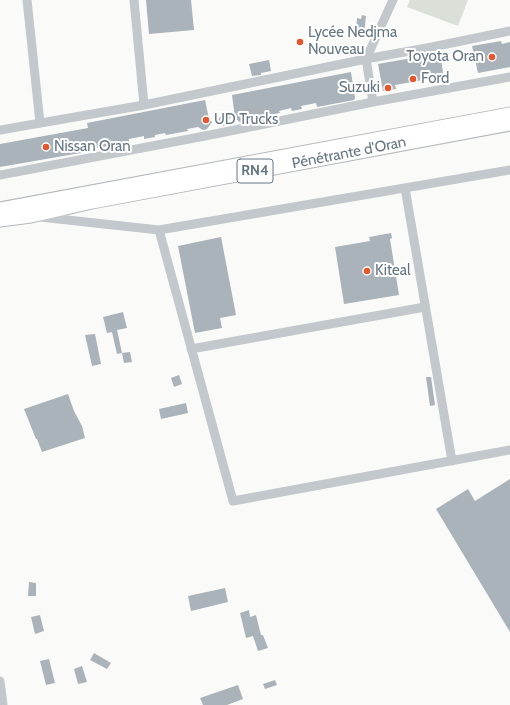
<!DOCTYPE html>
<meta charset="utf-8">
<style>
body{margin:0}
canvas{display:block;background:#fafaf8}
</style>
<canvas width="510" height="705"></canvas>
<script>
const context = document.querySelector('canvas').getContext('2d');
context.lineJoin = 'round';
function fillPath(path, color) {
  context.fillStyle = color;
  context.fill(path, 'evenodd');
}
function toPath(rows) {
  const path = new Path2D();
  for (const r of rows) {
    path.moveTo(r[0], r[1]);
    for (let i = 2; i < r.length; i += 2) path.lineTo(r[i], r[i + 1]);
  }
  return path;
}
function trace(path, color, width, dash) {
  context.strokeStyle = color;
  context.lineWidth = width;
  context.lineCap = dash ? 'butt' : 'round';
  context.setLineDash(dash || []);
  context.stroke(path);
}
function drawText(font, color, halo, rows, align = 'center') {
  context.font = font + ' Cabin,sans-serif';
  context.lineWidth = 4;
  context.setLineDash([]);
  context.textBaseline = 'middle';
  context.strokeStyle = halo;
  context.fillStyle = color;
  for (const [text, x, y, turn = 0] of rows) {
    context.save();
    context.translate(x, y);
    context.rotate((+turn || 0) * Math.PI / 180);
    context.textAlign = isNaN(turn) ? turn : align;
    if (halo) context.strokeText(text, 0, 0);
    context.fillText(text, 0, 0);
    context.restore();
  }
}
const green = toPath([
 [410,0,468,0,458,26,407,7]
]);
const building = toPath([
 [146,0,191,0,194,30,149,34],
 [362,15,366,16,364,35,356,34,357,18,361,19],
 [501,41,502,44,510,42,510,67,478,73,472,46],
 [440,53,444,79,434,81,434,78,395,85,396,89,383,91,378,64],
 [269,60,271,71,261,73,261,75,252,76,249,64],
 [351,72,355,98,354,100,317,107,316,103,301,106,302,109,292,111,291,108,279,111,280,113,258,117,258,115,248,117,243,122,241,123,235,118,232,95],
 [205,100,209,119,212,122,207,129,203,130,198,127,187,129,188,131,166,135,165,133,155,135,155,137,144,139,144,136,129,139,129,142,92,149,92,151,0,167,0,144,88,128,87,123],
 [223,112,231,117,224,126,217,121],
 [391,233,392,238,390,239,399,295,344,304,335,247,370,241,369,237],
 [221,237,236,315,220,318,222,328,195,333,178,246],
 [123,312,127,328,117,330,122,353,117,354,112,332,107,333,103,317],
 [95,334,101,364,92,366,85,335],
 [130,352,132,362,124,363,122,353],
 [179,375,182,384,174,387,171,378],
 [426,377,431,377,435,405,430,406],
 [68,394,74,411,82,426,85,438,42,452,37,439,36,439,24,409],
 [186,403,188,413,161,419,159,409],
 [510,479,510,632,436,509,468,489,475,501],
 [29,582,36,583,36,596,28,596],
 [225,588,228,602,191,611,188,596],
 [249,610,250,617,256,615,261,635,263,635,268,648,258,651,253,636,246,638,240,613],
 [40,615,44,631,35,634,31,617],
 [94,653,111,663,107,669,90,660],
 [49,659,55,683,46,685,40,661],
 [82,666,87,682,78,684,74,669],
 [275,680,277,685,265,689,263,684],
 [238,685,243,699,227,705,203,705,200,698]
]);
const minor = toPath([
 [27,0,40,123],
 [134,0,144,105],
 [373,102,366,59,393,0],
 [0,130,144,105,366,59,432,47,510,31],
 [0,175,215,134,373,102,510,77],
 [405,188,452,461],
 [40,217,159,230,510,170],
 [159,230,233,501,510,450],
 [191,349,425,307],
 [0,681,3,705]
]);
const highway = toPath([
 [0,209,510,114],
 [0,220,31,216,92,202,510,124]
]);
const markers = [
 [300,42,4,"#e4572e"],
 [492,57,4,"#e4572e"],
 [413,79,4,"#e4572e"],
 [388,88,4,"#e4572e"],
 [206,120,4,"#e4572e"],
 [46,147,4,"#e4572e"],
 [367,271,4,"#e4572e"]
];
const shields = [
 [255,171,36]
];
const shieldNames = [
 ["RN4",255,171]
];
const poiNames = [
 ["Lycée Nedjma",308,33],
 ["Nouveau",308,50],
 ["Toyota Oran",484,57,"right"],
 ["Ford",421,79],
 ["Suzuki",380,88,"right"],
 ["UD Trucks",214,120],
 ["Nissan Oran",54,147],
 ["Kiteal",375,271]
];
const streetNames = [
 ["Pénétrante d'Oran",349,153,-11]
];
fillPath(green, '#dadfd7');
fillPath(building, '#aab3b9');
trace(highway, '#b4b9bd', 15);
trace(minor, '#c3c8cc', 9);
trace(highway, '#fff', 13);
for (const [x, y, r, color] of markers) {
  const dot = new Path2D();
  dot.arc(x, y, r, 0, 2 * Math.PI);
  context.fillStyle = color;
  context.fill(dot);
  trace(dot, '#fff', 1.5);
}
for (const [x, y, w] of shields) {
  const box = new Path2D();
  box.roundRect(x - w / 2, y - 12, w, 24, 3);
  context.fillStyle = '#fff';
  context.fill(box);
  trace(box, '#657683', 1);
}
drawText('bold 14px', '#657683', null, shieldNames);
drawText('15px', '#657683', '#fff', poiNames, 'left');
drawText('15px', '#657683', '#fff', streetNames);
</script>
